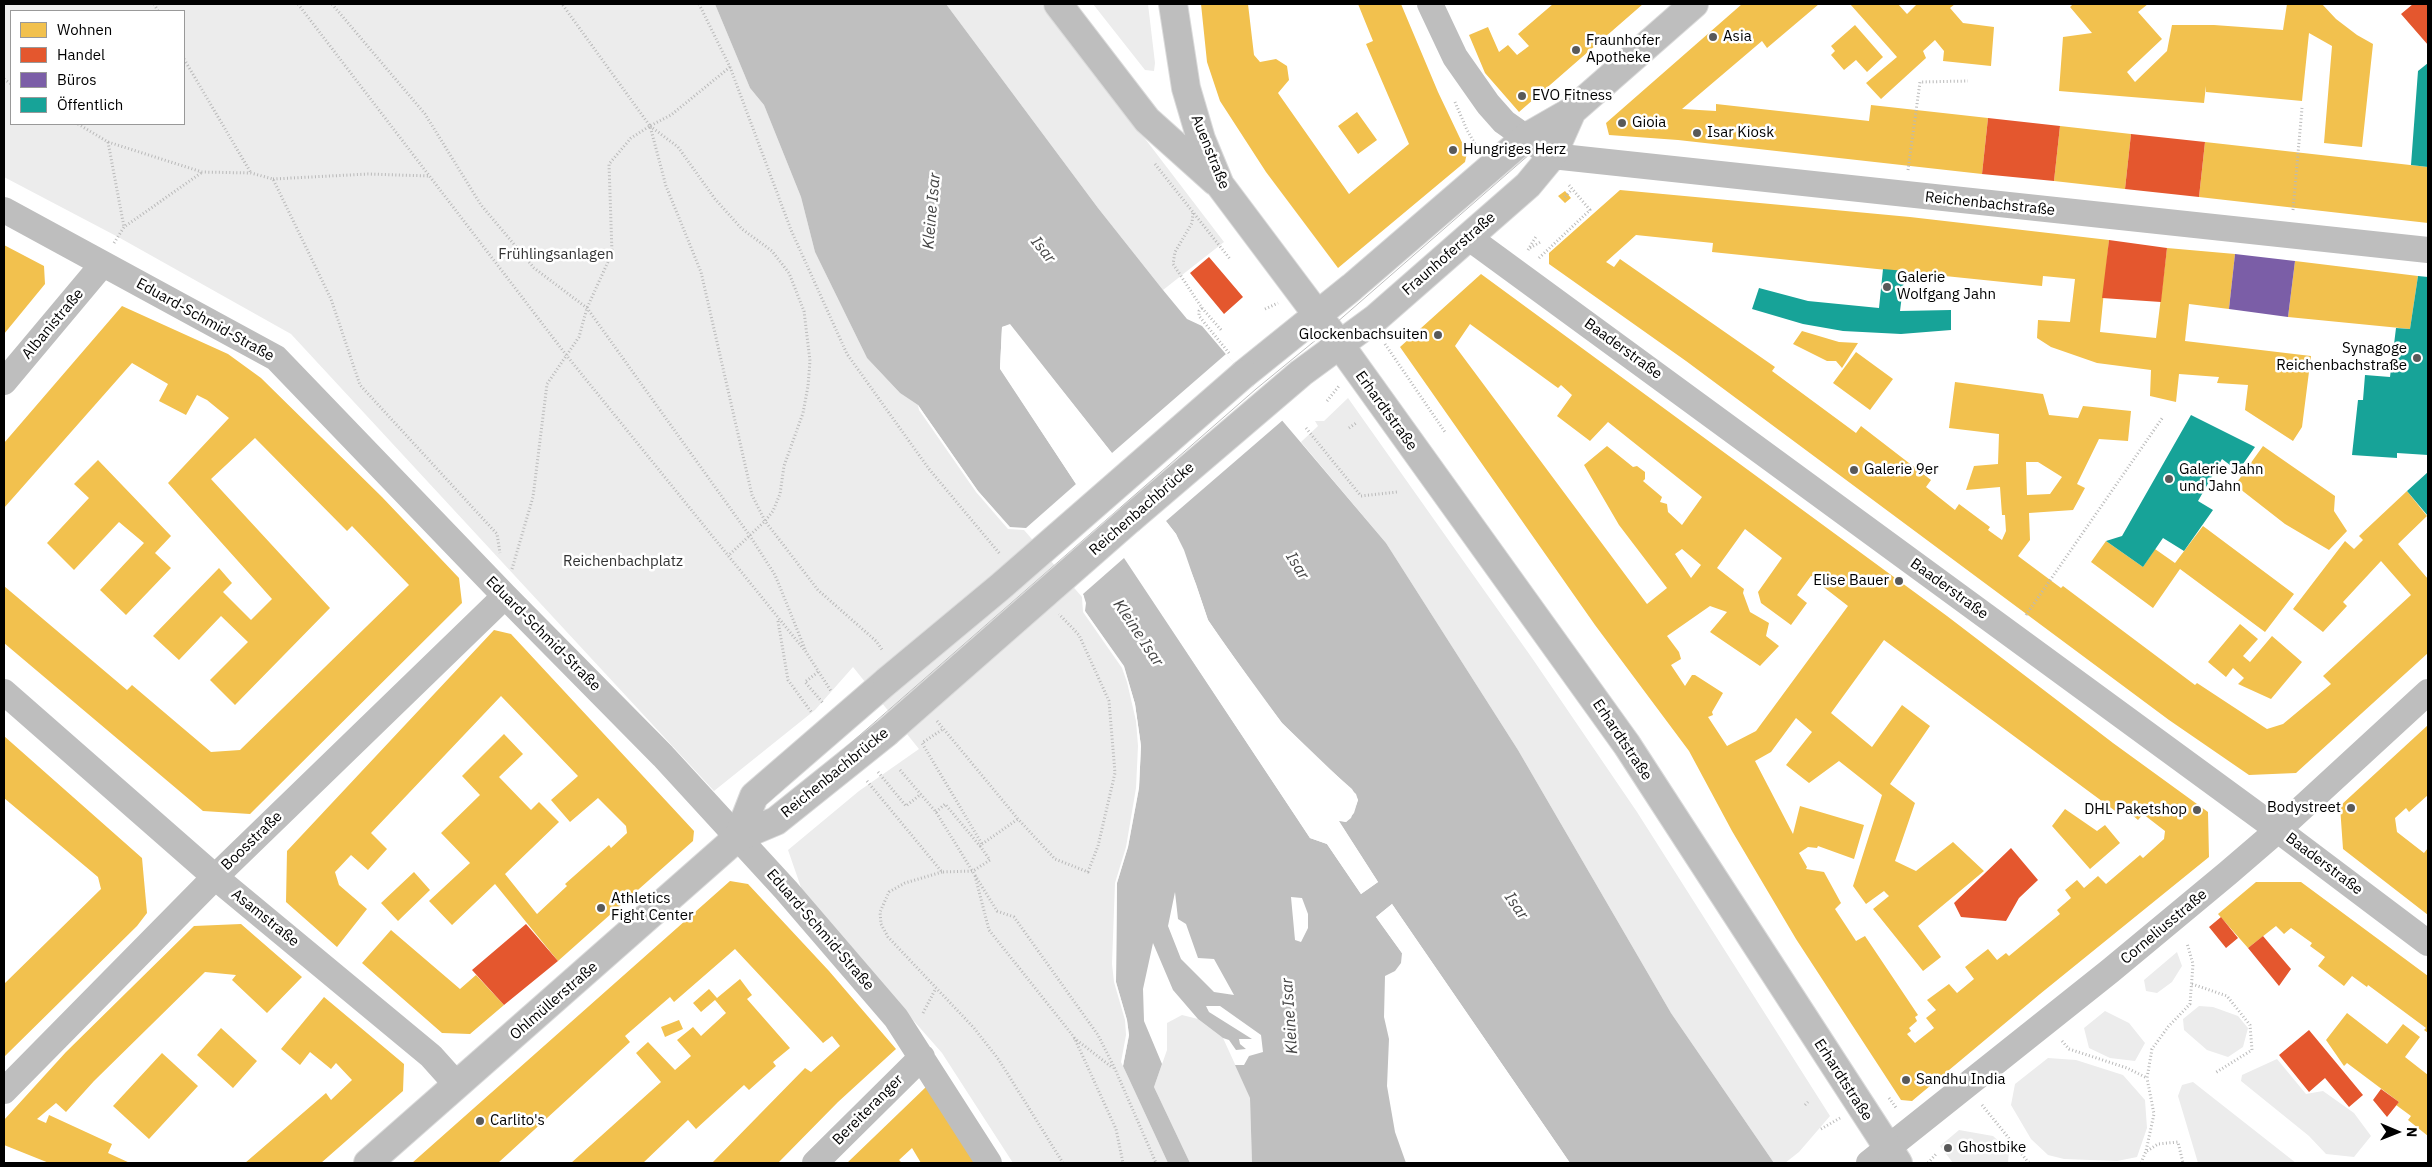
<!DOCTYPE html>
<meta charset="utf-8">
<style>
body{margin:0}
#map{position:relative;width:2432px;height:1167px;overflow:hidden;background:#fff;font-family:"IBM Plex Sans",sans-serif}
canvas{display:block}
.frame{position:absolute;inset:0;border:5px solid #000;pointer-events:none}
.legend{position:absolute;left:10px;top:10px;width:175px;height:115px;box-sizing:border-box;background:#fff;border:1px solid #999;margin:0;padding:6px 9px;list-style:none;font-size:15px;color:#000}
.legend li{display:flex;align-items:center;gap:10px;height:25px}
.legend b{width:25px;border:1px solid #999}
.north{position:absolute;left:2372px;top:1107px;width:50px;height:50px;-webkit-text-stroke:4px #fff;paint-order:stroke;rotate:91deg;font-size:14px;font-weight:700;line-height:20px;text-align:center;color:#000}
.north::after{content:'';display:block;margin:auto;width:18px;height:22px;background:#000;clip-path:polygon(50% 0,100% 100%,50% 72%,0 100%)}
</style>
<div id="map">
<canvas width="2432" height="1167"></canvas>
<div class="frame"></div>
<ul class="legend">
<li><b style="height:14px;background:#f2c14e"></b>Wohnen</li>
<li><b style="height:14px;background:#e4572e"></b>Handel</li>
<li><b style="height:14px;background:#7b5ea7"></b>Büros</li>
<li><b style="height:14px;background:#17a398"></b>Öffentlich</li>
</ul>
<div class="north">N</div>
</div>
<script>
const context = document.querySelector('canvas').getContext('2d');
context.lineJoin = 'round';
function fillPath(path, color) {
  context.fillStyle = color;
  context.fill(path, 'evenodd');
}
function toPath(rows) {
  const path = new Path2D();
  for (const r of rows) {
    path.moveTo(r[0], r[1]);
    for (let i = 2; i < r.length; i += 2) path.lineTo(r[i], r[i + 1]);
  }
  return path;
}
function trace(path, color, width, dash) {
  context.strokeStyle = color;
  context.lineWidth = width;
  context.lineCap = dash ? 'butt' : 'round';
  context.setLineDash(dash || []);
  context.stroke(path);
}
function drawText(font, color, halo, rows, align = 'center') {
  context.font = font + ' "IBM Plex Sans",sans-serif';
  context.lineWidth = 5;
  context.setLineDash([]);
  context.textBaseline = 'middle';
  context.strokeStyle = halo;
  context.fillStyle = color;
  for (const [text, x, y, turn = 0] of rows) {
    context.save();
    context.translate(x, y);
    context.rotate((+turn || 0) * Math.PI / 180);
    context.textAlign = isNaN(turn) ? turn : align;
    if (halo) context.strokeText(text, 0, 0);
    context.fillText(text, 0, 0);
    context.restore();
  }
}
const green = toPath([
 [4,4,715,4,750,88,764,105,801,197,815,252,867,358,900,393,918,405,1084,596,1124,666,1129,681,1141,746,1129,1035,1123,1066,1168,1163,1013,1163,942,1053,804,896,788,850,859,791,919,749,853,667,815,710,714,791,291,334,120,238,4,177],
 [11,11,184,11,184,124,11,124],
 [946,4,1042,4,1224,242,1163,290,1098,208],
 [1093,4,1148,4,1155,63,1154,71,1145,70],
 [1348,398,1532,658,1637,812,1830,1116,1799,1152,1785,1163,1774,1163,1671,1013,1518,750,1386,543,1301,442,1318,426,1315,421,1324,421],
 [2177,952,2182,966,2172,982,2157,993,2146,991,2144,980],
 [2199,1006,2213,1007,2238,1016,2248,1028,2243,1047,2228,1057,2207,1050,2184,1030,2183,1019],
 [2105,1011,2129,1023,2145,1043,2135,1061,2110,1058,2089,1048,2084,1028],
 [1182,1015,1198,1019,1223,1038,1250,1097,1252,1163,1190,1163,1154,1087,1167,1050,1167,1023],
 [2048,1058,2076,1060,2123,1075,2145,1100,2147,1128,2137,1157,2117,1161,2064,1159,2048,1155,2031,1139,2011,1105,2015,1084],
 [2277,1059,2306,1094,2323,1091,2354,1113,2371,1136,2354,1157,2326,1154,2309,1136,2241,1081,2242,1075],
 [2193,1082,2296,1163,2297,1163,2198,1163,2178,1096,2182,1085],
 [1959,1130,1993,1136,2009,1150,2008,1163,1953,1163,1940,1146]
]);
const water = toPath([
 [715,4,946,4,1098,208,1163,290,1187,319,1202,326,1386,543,1518,750,1671,1013,1774,1163,1570,1163,1392,904,1376,917,1402,953,1401,963,1395,971,1385,976,1384,1017,1389,1039,1387,1086,1395,1132,1406,1163,1252,1163,1250,1098,1235,1065,1244,1065,1249,1056,1263,1052,1261,1035,1220,1006,1206,1006,1209,1012,1252,1039,1239,1039,1240,1044,1246,1049,1236,1050,1229,1040,1223,1038,1198,1019,1173,990,1153,943,1143,989,1144,1021,1162,1064,1154,1087,1190,1163,1168,1163,1123,1066,1129,1035,1127,1020,1116,982,1117,883,1128,847,1139,788,1141,746,1135,704,1124,667,1085,611,1084,596,1025,528,1010,528,978,491,918,405,900,393,867,358,815,252,801,197,764,105,750,88],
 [1010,325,1176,534,1196,584,1208,620,1259,693,1282,723,1319,760,1352,789,1358,800,1351,818,1346,822,1338,820,1378,882,1361,894,1327,844,1310,838,1000,369,1002,327],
 [1175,892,1178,919,1186,924,1198,958,1214,959,1234,995,1214,992,1181,959,1168,926],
 [1291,897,1302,898,1308,914,1308,928,1301,942,1295,940]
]);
const pier = toPath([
 [1010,324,1112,453,1226,354,1283,420,1166,521,1176,534,1184,550,1208,620,1220,638,1282,723,1356,794,1358,800,1354,813,1346,822,1339,821,1378,882,1361,894,1327,844,1310,838,1124,558,1083,594,1086,603,1085,611,1124,666,1135,704,1141,746,1139,788,1128,847,1117,883,1116,982,1127,1020,1129,1035,1123,1066,1121,1062,1126,1035,1125,1020,1114,982,1112,964,1115,883,1126,847,1136,788,1138,746,1136,721,1127,682,1122,668,1083,612,1082,597,1024,530,1008,529,976,492,919,410,918,405,978,491,1010,527,1026,528,1076,484,1000,368,1002,327],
 [1009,327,1174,535,1188,566,1206,621,1257,694,1280,724,1354,795,1356,801,1355,807,1349,816,1345,819,1338,818,1336,821,1375,881,1361,890,1329,842,1312,836,1002,368,1004,329],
 [1392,904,1570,1163,1567,1163,1392,908,1379,918,1404,952,1404,956,1376,917]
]);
const homes = toPath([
 [1201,4,1248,4,1254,55,1260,62,1276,59,1287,66,1289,80,1278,93,1349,194,1409,144,1366,44,1373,41,1358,4,1401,4,1438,92,1467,153,1465,162,1338,268,1266,172,1220,101,1207,62],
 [1553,4,1643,4,1519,112,1485,73,1469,35,1488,27,1499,52,1508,45,1517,55,1529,46,1518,34],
 [1742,4,1819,4,1767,48,1762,41,1682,109,1716,111,1716,104,1869,121,1871,105,1988,118,1982,174,1678,140,1609,135,1606,123],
 [1850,4,1898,4,1907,14,1917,4,1955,4,1950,8,1963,23,1994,27,1991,66,1943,61,1944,51,1935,40,1923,51,1926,58,1881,99,1866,83,1897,57],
 [2073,4,2148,4,2138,12,2162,39,2127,72,2135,82,2167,51,2172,25,2214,25,2283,30,2287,4,2322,4,2336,19,2357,35,2373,44,2362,147,2324,143,2332,46,2309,33,2302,101,2206,92,2206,86,2204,103,2059,91,2063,37,2092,33,2070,7],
 [1855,25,1883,57,1867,72,1856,60,1844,70,1831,55,1835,51,1831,46],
 [1357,112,1377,140,1358,154,1338,126],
 [2060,126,2131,134,2125,189,2054,181],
 [2205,142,2428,167,2428,223,2199,197],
 [1620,190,1910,217,2109,240,2100,332,2156,338,2167,248,2235,254,2229,309,2189,304,2185,341,2311,356,2302,427,2293,441,2245,410,2248,385,2217,383,2219,377,2179,374,2176,402,2150,396,2151,370,2097,363,2051,347,2037,338,2038,320,2070,322,2075,279,2043,276,2042,286,1712,252,1713,243,1636,235,1606,262,1614,267,1620,259,1775,367,1772,371,1856,433,1861,426,1931,480,1926,487,1955,510,1959,504,1990,527,1988,530,2002,540,2006,531,2005,515,2002,515,2000,487,1966,490,1974,466,1998,464,1999,434,1949,428,1955,382,2043,394,2049,415,2078,418,2083,406,2131,411,2128,441,2099,439,2077,484,2085,488,2073,510,2029,513,2030,540,2018,556,2061,588,2063,586,2195,685,2197,683,2267,729,2283,724,2331,684,2323,676,2411,595,2381,561,2343,602,2347,606,2323,632,2293,609,2345,541,2354,549,2363,540,2359,536,2407,491,2427,516,2398,544,2428,579,2428,653,2296,773,2249,775,2169,720,1686,361,1549,264,1549,253],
 [2026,462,2038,462,2062,477,2050,494,2027,495],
 [1565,191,1571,198,1565,203,1558,196],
 [4,245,44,266,45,284,4,334],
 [2295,261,2418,276,2410,329,2288,317],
 [1481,274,1947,616,2113,743,2208,812,2209,857,2040,994,1912,1101,1901,1100,1796,939,1732,831,1689,751,1595,625,1400,347],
 [1470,324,1558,388,1561,385,1572,395,1557,416,1590,441,1608,422,1702,497,1682,525,1668,512,1667,504,1660,502,1662,497,1643,481,1645,479,1645,472,1637,466,1633,467,1607,446,1584,465,1619,525,1667,588,1647,604,1455,346],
 [1745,529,1782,558,1758,592,1761,603,1791,625,1807,603,1797,595,1811,576,1817,577,1821,585,1848,606,1756,731,1727,746,1708,717,1713,715,1712,712,1723,693,1695,675,1692,675,1685,686,1671,665,1681,659,1679,652,1667,636,1710,606,1727,612,1710,632,1760,666,1779,646,1766,636,1769,623,1750,612,1743,593,1744,589,1717,568],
 [1682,549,1701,565,1691,578,1675,554],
 [1884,640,2118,813,2123,807,2138,820,2143,814,2165,831,2164,839,2143,858,2140,855,2106,884,2098,876,2084,888,2077,880,2065,890,2071,898,2057,910,2060,914,2009,956,2006,953,1997,960,1988,949,1965,967,1974,979,1957,993,1949,984,1927,1000,1936,1010,1926,1018,1934,1028,1915,1043,1907,1034,1911,1031,1909,1028,1917,1021,1915,1017,1918,1015,1865,936,1856,941,1835,909,1841,903,1824,872,1806,869,1807,867,1799,853,1808,847,1817,848,1818,846,1854,859,1864,825,1800,806,1793,834,1755,761,1771,752,1796,718,1812,732,1786,765,1809,783,1839,761,1882,795,1853,886,1866,904,1884,891,1889,896,1873,909,1923,971,1941,957,1918,926,1984,871,1953,842,1916,871,1895,861,1915,803,1890,784,1930,726,1902,705,1872,747,1831,713],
 [122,306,228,354,261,378,382,497,459,578,462,603,250,814,203,811,4,643,4,586,127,690,132,685,211,752,240,750,409,585,352,526,347,531,255,438,211,479,330,608,235,705,210,680,248,642,221,616,179,660,153,636,219,568,232,583,223,592,251,620,272,599,168,483,229,418,207,400,197,395,186,415,159,401,168,384,132,363,4,508,4,443],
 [1802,331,1839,342,1858,343,1842,368,1836,361,1827,361,1793,344],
 [1856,352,1893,379,1870,410,1833,383],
 [2263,446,2335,496,2334,511,2347,531,2329,550,2285,524,2235,485],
 [98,460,171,536,155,553,171,568,126,615,100,590,144,543,119,522,74,570,47,543,89,498,74,484],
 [2203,526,2294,594,2265,632,2180,569,2153,608,2091,562,2106,541,2143,567,2155,549,2175,563],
 [2240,624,2258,639,2243,656,2250,662,2272,636,2302,662,2271,699,2238,684,2244,678,2233,668,2226,677,2208,662],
 [494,630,511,634,694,831,693,841,558,961,495,884,452,925,429,901,470,863,441,833,480,795,462,776,504,734,523,754,499,777,531,810,539,802,559,822,505,874,537,914,567,886,565,884,609,845,611,848,627,833,626,826,598,798,570,822,551,800,578,776,501,696,371,833,387,849,368,870,351,855,335,872,339,885,367,909,337,947,286,902,287,851],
 [2428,725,2428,795,2409,812,2406,808,2395,818,2397,832,2424,853,2428,848,2428,915,2343,849,2340,806],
 [4,736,142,858,147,913,137,926,4,1057,4,984,101,889,98,877,4,798],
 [2065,809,2097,831,2105,825,2120,843,2090,869,2052,826],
 [414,872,430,890,398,921,381,903],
 [730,881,748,884,829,971,896,1049,838,1102,778,1163,712,1163,805,1068,811,1072,840,1046,832,1036,823,1043,735,949,674,1002,670,997,625,1036,630,1042,498,1163,412,1163],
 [2256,882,2301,882,2428,976,2428,1033,2424,1030,2426,1028,2368,985,2367,987,2352,976,2344,986,2318,966,2325,957,2310,946,2312,943,2291,928,2284,934,2276,926,2248,948,2218,914],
 [241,924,302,977,267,1013,232,980,236,975,205,972,94,1081,66,1112,56,1103,37,1119,46,1123,49,1115,112,1144,108,1153,130,1163,49,1163,4,1145,4,1120,66,1052,194,926],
 [391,930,460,989,476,975,504,1005,470,1034,442,1033,362,963],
 [740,979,752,995,747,999,790,1048,773,1062,776,1066,749,1090,744,1085,696,1129,688,1120,643,1163,571,1163,661,1082,636,1053,648,1042,675,1070,691,1056,677,1040,693,1027,701,1036,726,1013,715,1000,701,1012,693,1003,709,989,717,998],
 [324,997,404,1064,403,1091,321,1163,245,1163,326,1093,331,1100,352,1080,336,1063,331,1069,310,1052,300,1065,281,1049],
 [2347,1013,2387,1044,2403,1024,2420,1037,2405,1057,2428,1075,2428,1136,2408,1120,2411,1116,2396,1105,2399,1102,2347,1063,2344,1066,2326,1040],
 [679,1020,683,1029,665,1037,661,1027],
 [221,1028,257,1061,233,1088,197,1055],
 [162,1053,198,1086,149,1139,113,1106],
 [927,1086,976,1163,921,1163,912,1148,899,1160,902,1163,847,1163]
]);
const shops = toPath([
 [2413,4,2428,4,2428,45,2401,14],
 [1988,118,2060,126,2054,181,1982,174],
 [2131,134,2205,142,2199,197,2125,189],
 [2109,240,2167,248,2161,302,2102,298],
 [1209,257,1243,297,1224,314,1190,273],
 [2011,848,2038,880,2019,898,2006,921,1961,917,1954,903],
 [2221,917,2238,938,2226,948,2209,927],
 [526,924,558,961,504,1005,472,970],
 [2263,936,2291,969,2279,986,2248,948],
 [2309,1030,2363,1095,2349,1107,2325,1078,2309,1092,2279,1055],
 [2381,1089,2399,1102,2387,1117,2373,1100]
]);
const offices = toPath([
 [2235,254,2295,261,2288,317,2229,309]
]);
const public = toPath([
 [2428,63,2428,167,2411,165,2418,71],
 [1883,269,1905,271,1900,311,1951,310,1951,330,1901,334,1843,331,1803,324,1752,309,1759,288,1808,301,1879,308],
 [2418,276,2428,277,2428,455,2397,453,2397,458,2352,455,2358,400,2363,400,2365,375,2390,377,2396,328,2410,329],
 [2191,415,2255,447,2238,471,2222,459,2198,501,2213,510,2184,551,2163,538,2143,567,2106,541,2122,536],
 [2428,472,2428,516,2407,491]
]);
const path = toPath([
 [154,4,158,11],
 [298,4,567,356,806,652,831,691],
 [332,4,425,114,481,205,534,268,587,308,750,536,775,575,805,649],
 [699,4,730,67,791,230,847,354,929,469,1000,554],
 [184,59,251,173],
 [730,67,671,115,650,126,666,186,701,272,752,495,765,521,818,590,876,641,883,651],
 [4,79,11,84],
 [1455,102,1467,130,1476,146],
 [78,124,108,142,202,172,251,173,273,179,331,299,360,385,497,534,500,553],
 [650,126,678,147,715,199,742,229,772,251,789,273,804,311,810,361,808,386,803,413,784,466,780,494,773,511,765,521,728,556],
 [108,142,124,227],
 [1155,164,1230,259],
 [1908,170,1920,82,1968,81],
 [273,179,368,174,429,176],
 [1565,197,1572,189],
 [2293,210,2302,108],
 [1193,213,1192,223,1175,252,1173,264,1202,308,1222,331],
 [114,243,124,227,201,173],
 [1530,248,1542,241],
 [1528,250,1537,235],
 [1539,258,1590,210,1568,184],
 [1202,308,1199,311,1199,316,1229,353],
 [1265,309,1278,303],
 [1385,344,1445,432],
 [1327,401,1339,386],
 [1306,428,1361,496,1397,492],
 [1349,428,1356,423],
 [512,569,533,497,547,384,579,337,587,308,612,253,609,164,631,138,650,126,562,4],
 [2026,615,2163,417],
 [778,621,788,680,812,713],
 [818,672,805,682,823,703],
 [937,721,1018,819,1055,859,1088,872,1098,846,1115,773,1109,701,1079,635,1059,614],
 [900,770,936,812,997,911,1014,917,1098,1035,1115,1069,1156,1163],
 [878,772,906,806,921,794],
 [867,781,942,872,973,871,990,860,980,846],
 [936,812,945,804,980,846,982,844,922,743,943,729],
 [982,844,1018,819],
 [942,872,905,883,889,892,880,912,881,924,888,937,974,1028,999,1060,1063,1163],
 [975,876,989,930,1074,1037,1116,1129,1123,1163],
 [2192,984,2227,996,2250,1025,2252,1050,2215,1073],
 [923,1013,936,988],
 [1074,1038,1113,1068],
 [2062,1041,2069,1049,2127,1068,2147,1078,2152,1049,2168,1027,2190,1004,2193,964,2187,943],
 [1889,1098,1897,1109],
 [1805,1105,1808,1102],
 [1982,1105,2029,1163],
 [1821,1129,1840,1118],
 [2147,1151,2158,1144,2178,1142,2183,1163],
 [1928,1163,1936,1154],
 [2141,1163,2146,1151,2154,1114,2147,1078]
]);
const minor = toPath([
 [1430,4,1455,57,1488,104,1504,122,1552,156,2428,250],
 [4,210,276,358,505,596,663,756,786,890,896,1018,989,1163],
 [1468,237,2278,830,2428,943],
 [4,382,102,265],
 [4,692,215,877,431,1056,457,1085],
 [4,1091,215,877,505,596],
 [815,1163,922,1057],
 [1869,1163,2110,971,2228,873,2278,830,2428,692]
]);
const major = toPath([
 [1058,4,1147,120,1215,181],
 [1173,4,1186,88,1201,139,1220,185,1340,345,1627,745,1898,1163],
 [1244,374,1352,287,1525,138,1572,111,1694,4],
 [1130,519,1301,373,1376,318,1528,185,1552,156,1572,111],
 [738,837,754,796,887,681],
 [368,1163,738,837,776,821,886,733]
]);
const tram = toPath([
 [361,1163,592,961,796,777,1686,4],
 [376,1163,812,777,1256,389,1328,330,1702,4]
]);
const majorBridge = toPath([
 [887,681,1000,587,1244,374],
 [886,733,1130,519]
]);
const markers = [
 [1713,37,5,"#595959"],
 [1576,50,5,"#595959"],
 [1522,96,5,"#595959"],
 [1622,123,5,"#595959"],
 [1697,133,5,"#595959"],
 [1453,150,5,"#595959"],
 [1887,287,5,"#595959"],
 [1438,335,5,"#595959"],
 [2417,358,5,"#595959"],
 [1854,470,5,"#595959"],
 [2169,479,5,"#595959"],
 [1899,581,5,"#595959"],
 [2351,808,5,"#595959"],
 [2197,810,5,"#595959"],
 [601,908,5,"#595959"],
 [1906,1080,5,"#595959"],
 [480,1121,5,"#595959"],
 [1948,1148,5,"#595959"]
];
const poiNames = [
 ["Asia",1723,37],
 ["Fraunhofer",1586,41],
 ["Apotheke",1586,58],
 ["EVO Fitness",1532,96],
 ["Gioia",1632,123],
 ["Isar Kiosk",1707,133],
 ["Hungriges Herz",1463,150],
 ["Galerie",1897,278],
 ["Wolfgang Jahn",1897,295],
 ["Glockenbachsuiten",1428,335,"right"],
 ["Synagoge",2407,349,"right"],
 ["Reichenbachstraße",2407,366,"right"],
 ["Galerie 9er",1864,470],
 ["Galerie Jahn",2179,470],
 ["und Jahn",2179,487],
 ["Elise Bauer",1889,581,"right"],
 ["Bodystreet",2341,808,"right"],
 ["DHL Paketshop",2187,810,"right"],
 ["Athletics",611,899],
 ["Fight Center",611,916],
 ["Sandhu India",1916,1080],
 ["Carlito's",490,1121],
 ["Ghostbike",1958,1148]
];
const streetNames = [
 ["Auenstraße",1210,152,68],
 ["Reichenbachstraße",1990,204,6],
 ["Fraunhoferstraße",1449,254,-41],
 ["Eduard-Schmid-Straße",205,320,29],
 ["Albanistraße",53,324,-50],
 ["Baaderstraße",1623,349,36],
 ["Erhardtstraße",1386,411,54],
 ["Reichenbachbrücke",1142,509,-41],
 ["Baaderstraße",1949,589,36],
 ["Eduard-Schmid-Straße",543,634,45],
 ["Erhardtstraße",1622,740,56],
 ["Reichenbachbrücke",835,773,-39],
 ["Boosstraße",252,841,-44],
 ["Baaderstraße",2324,864,37],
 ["Asamstraße",265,918,39],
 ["Corneliusstraße",2164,927,-40],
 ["Eduard-Schmid-Straße",820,930,49],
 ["Ohlmüllerstraße",554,1001,-41],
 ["Erhardtstraße",1843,1080,57],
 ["Bereiteranger",868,1110,-45]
];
const parkNames = [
 ["Frühlingsanlagen",556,255],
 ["Reichenbachplatz",623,562]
];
const waterNames = [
 ["Kleine Isar",932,211,-85],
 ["Isar",1043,250,51],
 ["Isar",1297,566,58],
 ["Kleine Isar",1138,633,56],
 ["Isar",1516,906,55],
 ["Kleine Isar",1290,1016,-94]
];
fillPath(green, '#ececec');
fillPath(water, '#bfbfbf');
fillPath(pier, '#fff');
fillPath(homes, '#f2c14e');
fillPath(shops, '#e4572e');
fillPath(offices, '#7b5ea7');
fillPath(public, '#17a398');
trace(major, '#dbdbdb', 30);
trace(path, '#b9b9b9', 3, [1, 2.5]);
trace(minor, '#bebebe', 26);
trace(major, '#bebebe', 28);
trace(tram, '#bebebe', 1);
trace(majorBridge, '#dbdbdb', 30, []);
trace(majorBridge, '#bebebe', 28);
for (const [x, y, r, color] of markers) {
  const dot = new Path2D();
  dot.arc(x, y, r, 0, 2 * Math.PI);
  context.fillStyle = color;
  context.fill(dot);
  trace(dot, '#fff', 2);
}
drawText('15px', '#000', '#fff', poiNames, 'left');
drawText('15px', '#000', '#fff', streetNames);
drawText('15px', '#333', '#fff', parkNames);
drawText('italic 16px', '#444', '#fff', waterNames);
</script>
